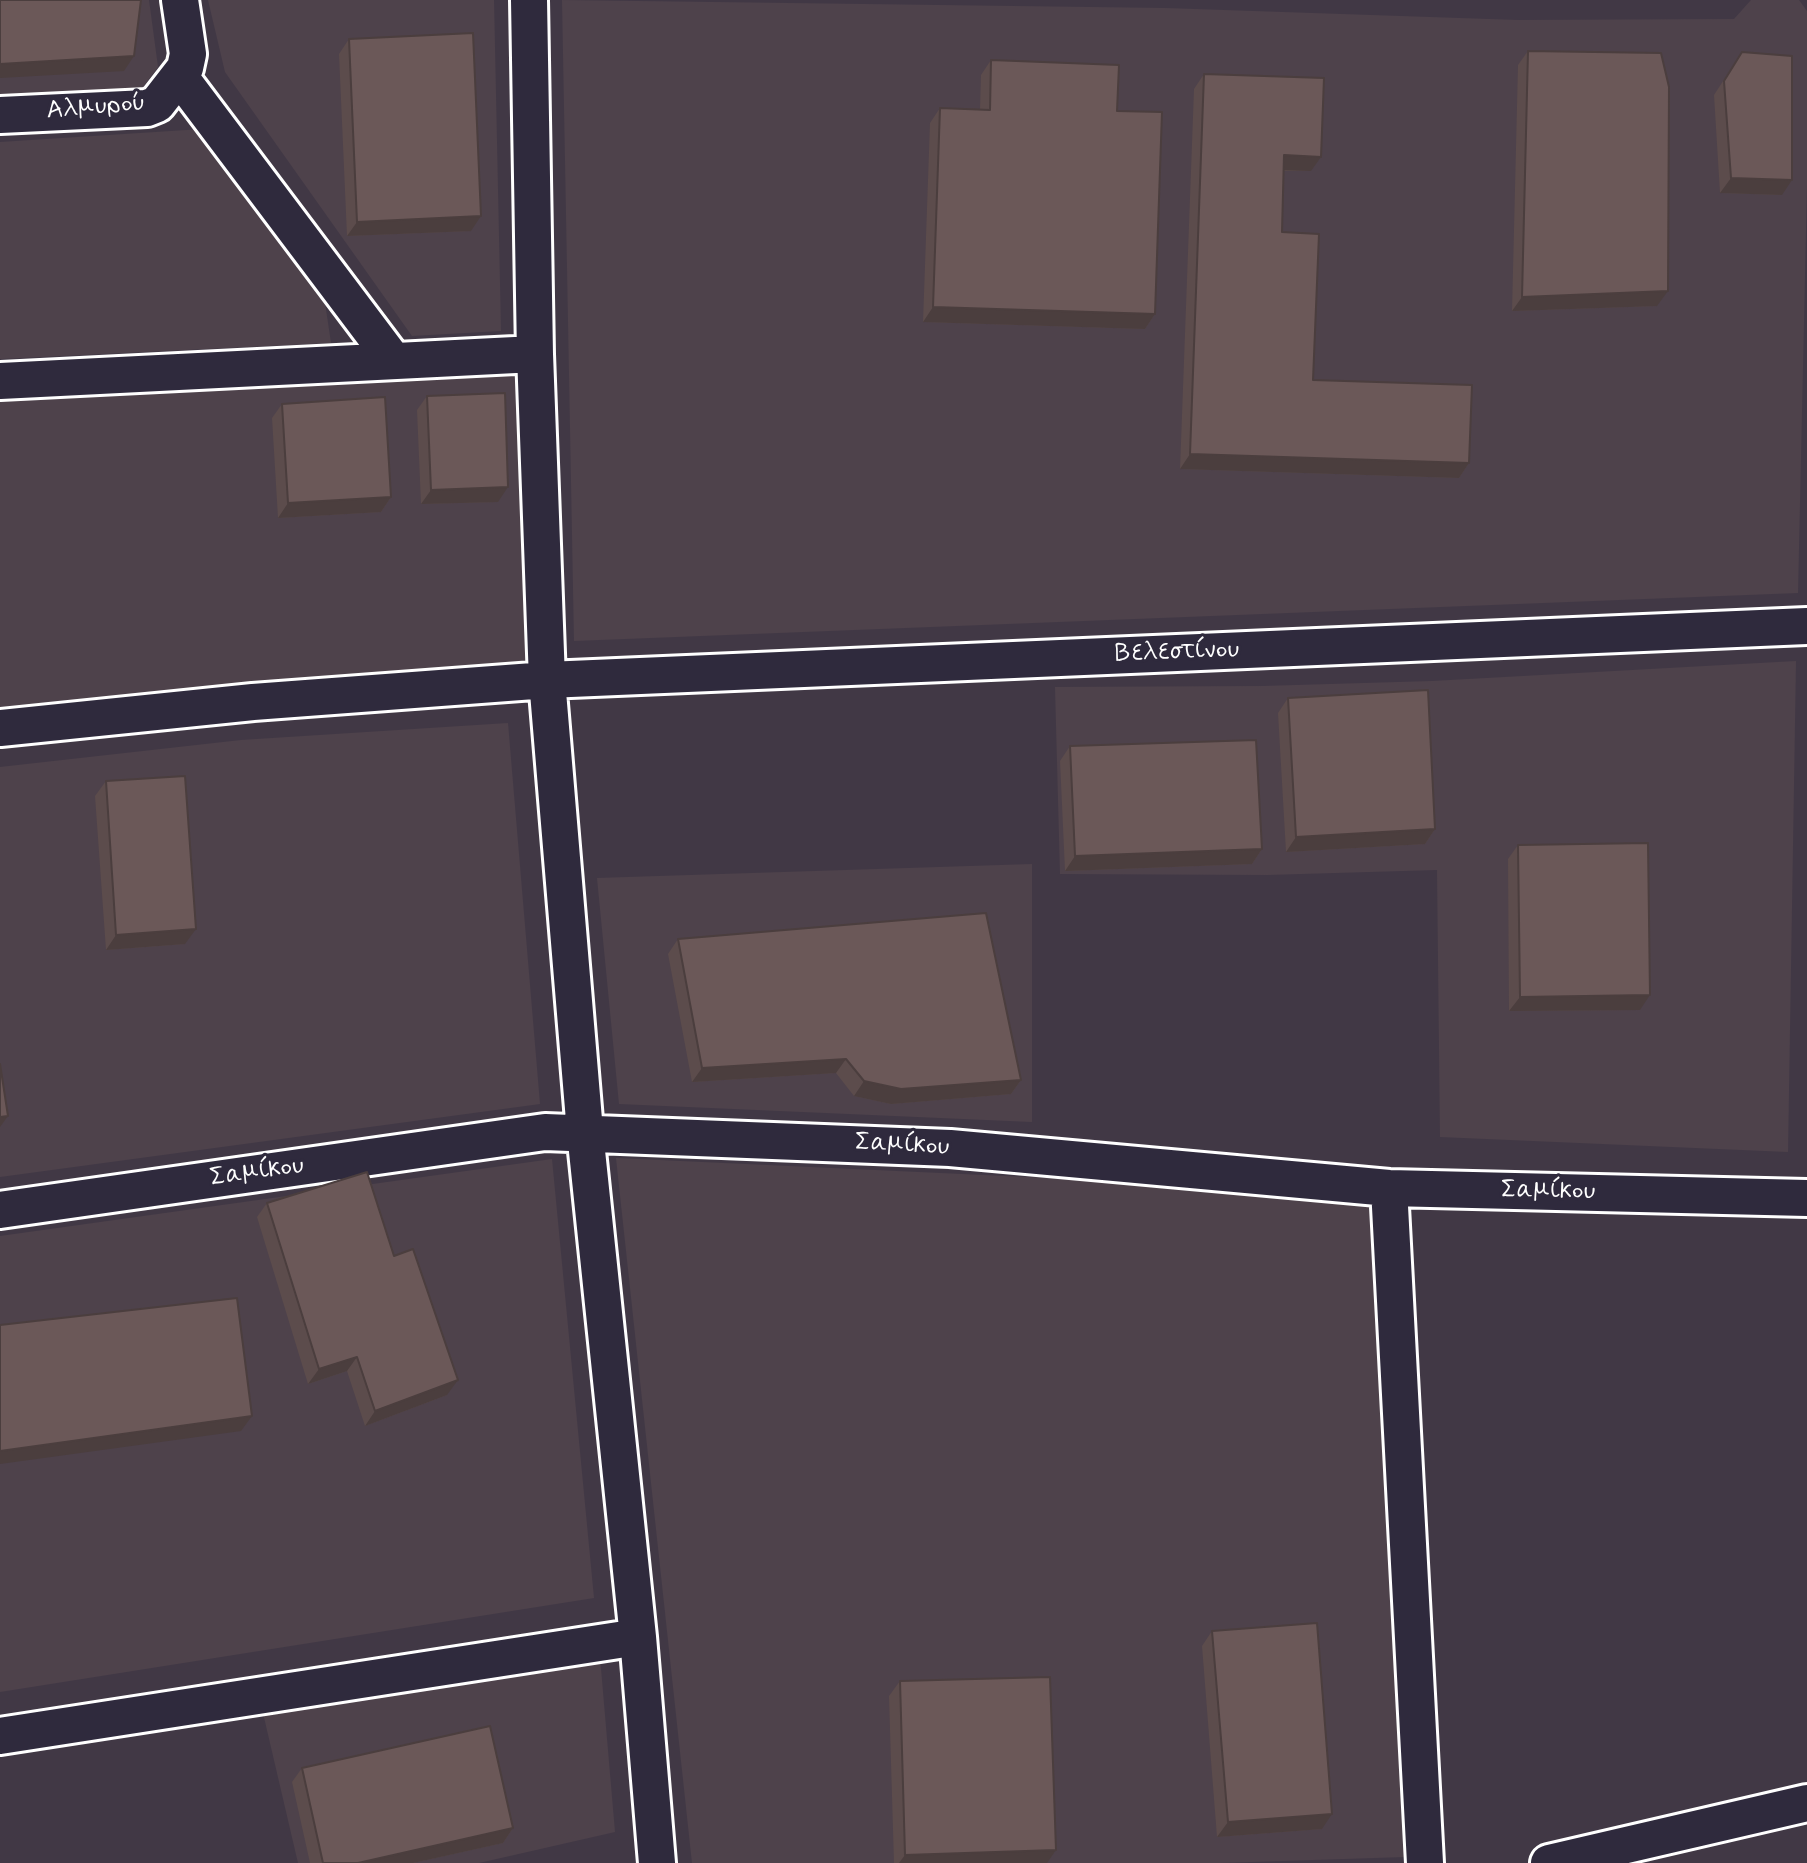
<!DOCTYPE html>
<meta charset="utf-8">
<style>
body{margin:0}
canvas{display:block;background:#413845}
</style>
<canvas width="1807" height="1863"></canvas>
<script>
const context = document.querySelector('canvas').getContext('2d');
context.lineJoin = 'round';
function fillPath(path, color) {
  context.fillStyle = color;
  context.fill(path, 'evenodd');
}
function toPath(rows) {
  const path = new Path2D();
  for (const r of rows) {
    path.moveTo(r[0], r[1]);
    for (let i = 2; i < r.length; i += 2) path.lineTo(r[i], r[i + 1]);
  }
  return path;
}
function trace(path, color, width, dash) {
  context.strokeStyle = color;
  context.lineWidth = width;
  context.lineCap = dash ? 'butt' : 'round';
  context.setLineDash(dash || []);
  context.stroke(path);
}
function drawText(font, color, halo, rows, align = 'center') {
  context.font = font + ' Mynerve,sans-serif';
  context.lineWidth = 6;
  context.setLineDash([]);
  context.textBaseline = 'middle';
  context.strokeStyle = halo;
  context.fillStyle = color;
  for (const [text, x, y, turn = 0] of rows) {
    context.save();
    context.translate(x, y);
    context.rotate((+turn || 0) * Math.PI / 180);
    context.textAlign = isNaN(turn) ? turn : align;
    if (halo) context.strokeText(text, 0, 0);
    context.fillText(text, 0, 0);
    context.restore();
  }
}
const built = toPath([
 [0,0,149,0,158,67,140,91,0,97],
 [208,0,494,0,501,331,412,336,225,72],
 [562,0,1165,8,1518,20,1734,19,1751,0,1799,0,1807,11,1807,185,1798,593,574,641],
 [202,129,324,296,331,343,0,359,0,142],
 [535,354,547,680,0,731,0,381],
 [1796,661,1788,1152,1440,1137,1437,870,1267,875,1060,874,1055,687,1262,686,1432,681],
 [508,723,540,1104,0,1177,0,767,241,740],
 [1032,864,1032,1122,619,1104,597,878],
 [616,1158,1372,1193,1405,1857,1221,1863,692,1863],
 [552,1159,594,1598,0,1692,0,1236],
 [600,1657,615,1832,479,1863,298,1863,263,1713]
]);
const minor = toPath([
 [529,0,535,354,547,680,585,1132,638,1637,657,1863],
 [180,77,393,360],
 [0,115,147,108,157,104,185,68,188,54,180,0],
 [0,381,535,354],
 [0,728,253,702,547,680,1807,626],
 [1389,1188,1425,1863],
 [0,1210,545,1132,950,1148,1389,1188,1807,1198],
 [0,1736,638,1637],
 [1549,1863,1807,1803]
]);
const wall = toPath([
 [349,39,471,231,347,236,339,54],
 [1528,51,1657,306,1512,311,1518,65],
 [1742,52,1782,195,1720,193,1714,95],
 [991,60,1117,111,1155,314,1145,329,923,322,930,123,940,108,980,109,981,75],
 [1204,74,1311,171,1284,171,1282,232,1313,380,1469,463,1459,478,1180,469,1194,89],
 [427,396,498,502,421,504,417,410],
 [282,404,391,497,381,512,278,518,272,418],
 [1288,698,1435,829,1425,844,1286,852,1278,713],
 [1070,746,1262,849,1252,864,1065,871,1060,761],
 [106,781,185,944,106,950,95,796],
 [1518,845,1640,1010,1509,1011,1508,859],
 [678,939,1021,1080,1011,1094,891,1104,854,1096,836,1073,692,1082,668,954],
 [267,1203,394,1256,447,1395,365,1426,347,1371,308,1384,257,1217],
 [1212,1631,1322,1829,1217,1837,1202,1646],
 [900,1681,1047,1863,894,1863,889,1696],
 [302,1768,513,1828,503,1843,413,1863,310,1863,292,1782]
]);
const shadedWall = toPath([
 [134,56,124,71,0,78,0,64],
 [1284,155,1321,157,1311,171,1274,170],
 [1731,178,1792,180,1782,195,1720,193],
 [481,216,471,231,347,236,357,222],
 [1668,291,1657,306,1512,311,1522,297],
 [933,307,1155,314,1145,329,923,322],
 [1190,454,1469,463,1459,478,1180,469],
 [508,487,498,502,421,504,431,490],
 [391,497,381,512,278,518,288,503],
 [1435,829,1425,844,1286,852,1296,837],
 [1262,849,1252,864,1065,871,1075,856],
 [196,929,185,944,106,950,116,935],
 [1650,995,1640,1010,1509,1011,1520,997],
 [846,1059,836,1073,692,1082,702,1068],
 [1021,1080,1011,1094,891,1104,854,1096,864,1081],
 [8,1116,0,1127,0,1117],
 [357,1357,347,1371,308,1384,319,1369],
 [458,1380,447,1395,365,1426,375,1411],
 [252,1416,241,1431,0,1464,0,1451],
 [1332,1814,1322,1829,1217,1837,1228,1822],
 [513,1828,503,1843,413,1863,358,1863],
 [1056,1850,1047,1863,899,1863,905,1855]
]);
const building = toPath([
 [0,0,141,0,134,56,0,64,0,0],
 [473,33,481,216,357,222,349,39,473,33],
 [1528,51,1661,53,1669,87,1668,291,1522,297,1528,51],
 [1742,52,1792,56,1792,180,1731,178,1724,81,1742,52],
 [991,60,1119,65,1117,111,1162,112,1155,314,933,307,940,108,990,110,991,60],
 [1204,74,1324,78,1321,157,1284,155,1282,232,1319,234,1313,380,1472,385,1469,463,1190,454,1204,74],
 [505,393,508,487,431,490,427,396,505,393],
 [385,397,391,497,288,503,282,404,385,397],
 [1428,690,1435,829,1296,837,1288,698,1428,690],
 [1256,740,1262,849,1075,856,1070,746,1256,740],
 [185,776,196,929,116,935,106,781,185,776],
 [1648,843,1650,995,1520,997,1518,845,1648,843],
 [986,913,1021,1080,901,1089,864,1081,846,1059,702,1068,678,939,986,913],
 [0,1064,8,1116,0,1117,0,1064],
 [367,1172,394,1256,413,1249,458,1380,375,1411,357,1357,319,1369,267,1203,367,1172],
 [237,1298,252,1416,0,1451,0,1325,237,1298],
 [1317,1623,1332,1814,1228,1822,1212,1631,1317,1623],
 [1050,1677,1056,1850,905,1855,900,1681,1050,1677],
 [490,1726,513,1828,358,1863,323,1863,302,1768,490,1726]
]);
const streetNames = [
 ["Αλμυρού",96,108,-5],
 ["Βελεστίνου",1177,653,-2],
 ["Σαμίκου",902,1146,3],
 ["Σαμίκου",257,1173,-8],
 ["Σαμίκου",1548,1192,1]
];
fillPath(built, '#4e424b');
trace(minor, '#fff', 42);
trace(minor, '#2f2a3d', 36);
fillPath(wall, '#5c4c4c');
fillPath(shadedWall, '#4b3e3e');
fillPath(building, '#6b5858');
trace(building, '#4b3e3e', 2);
drawText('26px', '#fff', '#2f2a3d', streetNames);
</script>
